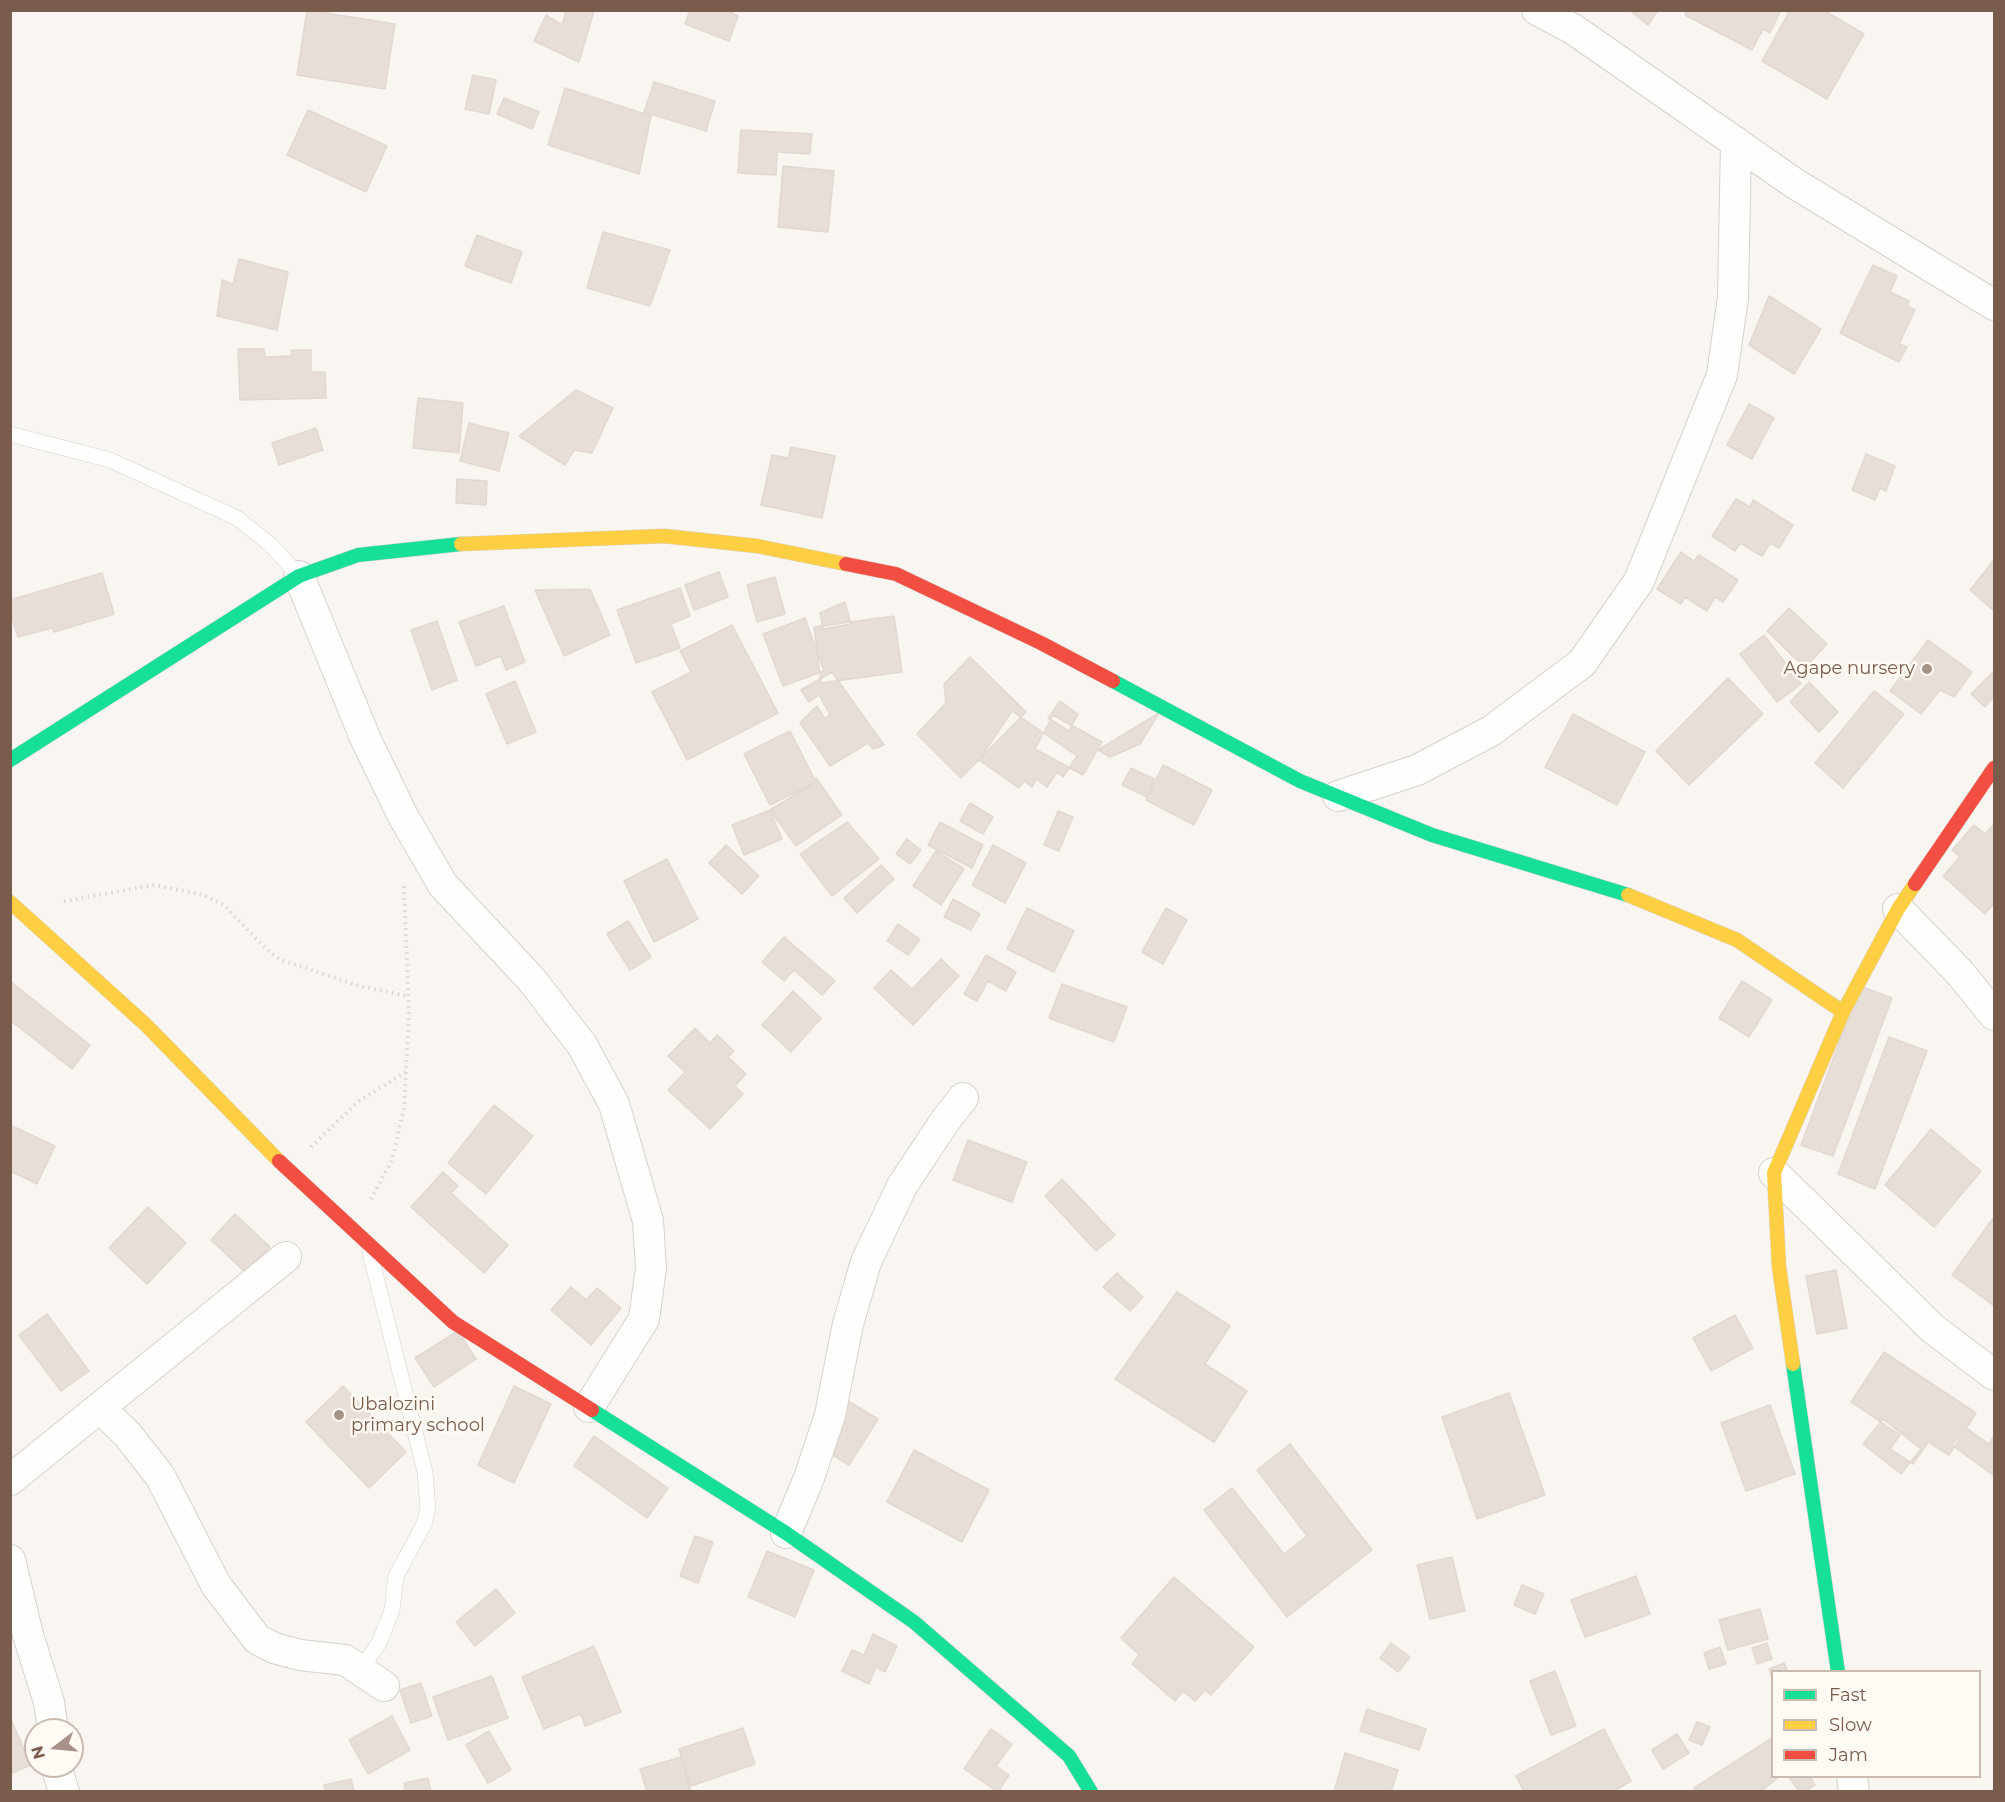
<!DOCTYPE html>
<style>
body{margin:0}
#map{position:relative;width:2005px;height:1802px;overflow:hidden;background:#f9f5f0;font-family:Montserrat,sans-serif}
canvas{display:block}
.frame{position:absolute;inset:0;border:12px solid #7a5c4d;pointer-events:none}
.legend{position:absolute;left:1771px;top:1670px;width:210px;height:108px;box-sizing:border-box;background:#fffaf3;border:2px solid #cabbb1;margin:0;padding:8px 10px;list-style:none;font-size:18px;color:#7a5c4d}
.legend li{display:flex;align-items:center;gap:12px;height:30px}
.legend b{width:30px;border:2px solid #cabbb1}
.north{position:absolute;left:24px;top:1718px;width:60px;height:60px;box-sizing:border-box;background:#fffaf3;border:2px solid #cabbb1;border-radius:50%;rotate:254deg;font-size:16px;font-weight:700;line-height:24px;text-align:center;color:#7a5c4d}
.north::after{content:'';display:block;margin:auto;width:21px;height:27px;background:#a69286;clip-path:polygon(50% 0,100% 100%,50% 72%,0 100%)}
</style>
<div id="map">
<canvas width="2005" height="1802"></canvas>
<div class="frame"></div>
<ul class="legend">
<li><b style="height:8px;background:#16e098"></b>Fast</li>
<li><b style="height:8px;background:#ffcf43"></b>Slow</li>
<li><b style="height:8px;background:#f24e42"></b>Jam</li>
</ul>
<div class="north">N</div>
</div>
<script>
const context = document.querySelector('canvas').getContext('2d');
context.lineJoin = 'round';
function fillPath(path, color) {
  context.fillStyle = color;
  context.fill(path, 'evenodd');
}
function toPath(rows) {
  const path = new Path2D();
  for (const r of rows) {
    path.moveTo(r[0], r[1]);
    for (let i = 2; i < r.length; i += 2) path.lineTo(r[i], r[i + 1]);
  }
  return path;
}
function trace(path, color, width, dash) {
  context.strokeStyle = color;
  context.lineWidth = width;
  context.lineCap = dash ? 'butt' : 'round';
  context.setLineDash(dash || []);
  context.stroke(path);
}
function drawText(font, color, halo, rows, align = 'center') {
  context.font = font + ' Montserrat,sans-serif';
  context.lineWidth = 5;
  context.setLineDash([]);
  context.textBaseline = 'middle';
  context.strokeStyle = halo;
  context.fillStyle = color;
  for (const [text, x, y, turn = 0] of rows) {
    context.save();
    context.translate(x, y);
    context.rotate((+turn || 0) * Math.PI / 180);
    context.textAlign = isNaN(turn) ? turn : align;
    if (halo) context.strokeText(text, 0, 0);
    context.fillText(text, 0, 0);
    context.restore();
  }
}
const building = toPath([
 [307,10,395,24,385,89,297,75,307,10],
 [566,10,594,11,579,62,534,41,546,15,562,25,566,10],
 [690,10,725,10,738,16,729,41,685,24,690,10],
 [1629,10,1658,10,1648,25,1629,10],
 [1687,10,1781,10,1770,33,1763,29,1752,50,1685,15,1687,10],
 [1790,10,1823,10,1864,34,1827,99,1762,61,1790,10],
 [473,75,496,80,489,114,465,109,473,75],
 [654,82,715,101,706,131,644,112,654,82],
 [565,88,651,116,639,174,548,145,565,88],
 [504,98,539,112,532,129,497,114,504,98],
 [308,110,387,146,366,192,287,155,308,110],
 [741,130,812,134,810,154,777,152,776,175,738,173,741,130],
 [783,166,834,171,828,232,778,227,783,166],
 [603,232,670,250,650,306,587,288,603,232],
 [477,235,522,252,511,283,465,266,477,235],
 [239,259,288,272,277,330,217,316,222,280,233,284,239,259],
 [1873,265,1897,276,1890,292,1909,301,1907,306,1915,310,1899,344,1907,347,1899,362,1840,333,1873,265],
 [1769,296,1821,329,1794,374,1749,345,1769,296],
 [238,349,264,349,265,357,292,356,291,350,311,350,311,372,325,372,326,398,240,400,238,349],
 [576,390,613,408,592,453,574,450,565,465,519,436,576,390],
 [418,398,463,403,459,453,413,448,418,398],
 [1749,404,1774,418,1752,459,1727,445,1749,404],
 [469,423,509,433,499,471,460,461,469,423],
 [316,428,323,450,279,465,272,443,316,428],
 [791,447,835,456,822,518,761,505,772,455,788,458,791,447],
 [1866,454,1895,466,1886,491,1880,488,1875,500,1852,490,1866,454],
 [457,479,487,481,486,505,456,503,457,479],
 [1736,499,1750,507,1753,500,1793,525,1779,548,1770,543,1762,556,1740,543,1735,551,1712,536,1736,499],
 [1681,552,1694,561,1699,555,1738,580,1723,602,1715,597,1707,611,1685,597,1681,604,1657,589,1681,552],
 [1994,560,1994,611,1970,590,1994,560],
 [719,572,728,597,694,610,685,585,719,572],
 [102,573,114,614,54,632,52,628,18,637,10,612,10,600,102,573],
 [775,577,785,614,757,622,747,585,775,577],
 [680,588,690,616,671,624,680,648,636,663,617,610,680,588],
 [590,589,610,635,564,656,535,590,590,589],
 [845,602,851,624,823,629,820,613,845,602],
 [504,606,525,662,506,670,501,656,476,666,459,622,504,606],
 [1789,608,1827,644,1805,668,1767,631,1789,608],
 [894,616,902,672,821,683,814,627,894,616],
 [805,618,824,671,783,686,763,634,805,618],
 [437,621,457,680,432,690,411,630,437,621],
 [732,625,778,713,687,760,652,692,691,672,680,651,732,625],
 [1764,635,1801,684,1777,702,1740,654,1764,635],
 [1928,640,1972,672,1954,697,1940,690,1921,714,1890,691,1928,640],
 [970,657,1026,712,961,778,917,734,946,703,944,684,970,657],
 [1994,671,1994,696,1985,707,1971,694,1994,671],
 [832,672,884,745,873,749,868,743,830,766,800,723,817,706,825,719,830,714,819,695,809,702,801,690,832,672],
 [1728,678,1763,714,1689,785,1656,751,1728,678],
 [515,681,536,732,507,744,486,694,515,681],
 [1809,682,1838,712,1819,732,1790,702,1809,682],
 [1874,691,1904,714,1843,788,1815,763,1874,691],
 [1060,701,1078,714,1069,731,1048,718,1060,701],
 [1012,711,1077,756,1063,777,1057,772,1047,787,1036,779,1032,787,1024,781,1019,788,979,760,1012,711],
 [1159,713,1140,744,1110,757,1098,750,1159,713],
 [1573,714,1645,752,1617,805,1545,767,1573,714],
 [1053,715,1102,742,1083,775,1035,749,1053,715],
 [790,731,816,782,770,805,744,754,790,731],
 [1163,765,1212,790,1194,825,1146,800,1163,765],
 [1131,768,1154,779,1147,797,1122,785,1131,768],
 [816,778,842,815,796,846,770,810,816,782,816,778],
 [970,803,993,817,983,834,960,821,970,803],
 [770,810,782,839,744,855,732,825,770,810],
 [1058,811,1073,817,1059,851,1044,845,1058,811],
 [847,822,879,859,832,896,800,854,847,822],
 [940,822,983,845,972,868,928,845,940,822],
 [1994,824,1994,903,1985,914,1943,876,1960,857,1952,850,1974,825,1985,834,1994,824],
 [907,839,921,850,910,864,896,854,907,839],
 [726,845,759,876,742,894,709,863,726,845],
 [993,845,1026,863,1005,903,972,885,993,845],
 [936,851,964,869,941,905,913,886,936,851],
 [667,859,698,919,654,942,624,881,667,859],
 [881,865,894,879,857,913,844,898,881,865],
 [953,899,980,914,971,930,944,917,953,899],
 [1027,908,1074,931,1054,972,1007,949,1027,908],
 [1166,908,1187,920,1163,964,1142,952,1166,908],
 [628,921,651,957,630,970,607,934,628,921],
 [898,924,920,939,908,955,887,941,898,924],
 [784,937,835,981,822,995,794,970,784,981,762,962,784,937],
 [986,955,1016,972,1006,991,988,981,977,1001,964,994,986,955],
 [941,959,959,976,913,1025,874,988,891,970,912,989,941,959],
 [10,981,90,1045,72,1069,10,1020,10,981],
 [1742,981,1772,1000,1749,1037,1719,1018,1742,981],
 [1062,984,1127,1007,1114,1042,1049,1018,1062,984],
 [1860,986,1892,998,1833,1156,1801,1145,1860,986],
 [793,991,821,1018,791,1052,762,1025,793,991],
 [695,1028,710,1043,717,1035,734,1051,728,1057,746,1074,735,1086,743,1094,710,1129,668,1090,685,1072,668,1056,695,1028],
 [1889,1037,1927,1051,1875,1189,1838,1174,1889,1037],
 [494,1105,533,1136,486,1194,448,1163,494,1105],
 [10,1125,55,1146,37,1184,10,1171,10,1125],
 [1931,1129,1981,1171,1934,1227,1885,1185,1931,1129],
 [968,1140,1027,1162,1012,1202,953,1180,968,1140],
 [443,1172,458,1186,451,1193,508,1245,484,1273,411,1207,443,1172],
 [1062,1179,1115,1235,1096,1251,1045,1196,1062,1179],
 [148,1207,186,1243,147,1284,109,1248,148,1207],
 [235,1214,270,1247,246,1273,211,1240,235,1214],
 [1994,1217,1994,1306,1952,1275,1994,1217],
 [1836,1270,1847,1328,1817,1334,1806,1276,1836,1270],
 [1117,1273,1143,1297,1130,1311,1103,1287,1117,1273],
 [571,1287,586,1300,597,1288,621,1308,591,1345,551,1310,571,1287],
 [1177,1292,1230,1326,1205,1364,1247,1391,1214,1442,1115,1379,1177,1292],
 [47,1314,89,1371,61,1391,19,1335,47,1314],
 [1735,1315,1753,1348,1711,1371,1693,1338,1735,1315],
 [458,1331,476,1359,434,1387,415,1358,458,1331],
 [1884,1352,1976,1413,1949,1455,1928,1442,1913,1464,1890,1449,1900,1435,1851,1402,1884,1352],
 [343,1386,406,1452,369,1488,306,1422,343,1386],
 [514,1386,551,1404,514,1483,478,1465,514,1386],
 [1509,1393,1545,1495,1477,1519,1442,1417,1509,1393],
 [850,1402,878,1419,849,1465,821,1448,850,1402],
 [1770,1405,1795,1474,1746,1491,1721,1423,1770,1405],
 [1883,1419,1921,1449,1901,1474,1863,1444,1883,1419],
 [1965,1427,1989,1444,1994,1436,1994,1476,1952,1445,1965,1427],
 [594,1436,668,1488,647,1518,574,1466,594,1436],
 [1290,1444,1372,1550,1287,1617,1204,1510,1232,1488,1284,1554,1307,1536,1257,1470,1290,1444],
 [914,1450,989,1490,962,1542,887,1502,914,1450],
 [695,1536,713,1542,698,1583,680,1576,695,1536],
 [767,1551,814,1570,795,1617,748,1597,767,1551],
 [1452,1557,1465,1611,1430,1619,1417,1565,1452,1557],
 [1636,1576,1650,1614,1585,1637,1571,1600,1636,1576],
 [1174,1577,1254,1647,1211,1695,1205,1690,1195,1701,1183,1691,1175,1701,1132,1664,1139,1655,1121,1638,1174,1577],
 [1522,1585,1544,1594,1535,1614,1514,1605,1522,1585],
 [496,1589,515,1613,475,1646,456,1622,496,1589],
 [1760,1609,1768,1639,1728,1650,1719,1620,1760,1609],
 [873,1634,897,1646,885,1672,876,1667,869,1684,842,1671,852,1650,864,1655,873,1634],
 [1391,1643,1410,1657,1398,1672,1380,1658,1391,1643],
 [1767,1643,1772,1659,1757,1664,1752,1648,1767,1643],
 [594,1646,621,1712,585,1726,581,1714,544,1729,522,1677,594,1646],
 [1720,1647,1726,1664,1709,1669,1704,1653,1720,1647],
 [1784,1663,1788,1672,1772,1672,1772,1678,1769,1669,1784,1663],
 [1555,1671,1576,1726,1551,1735,1530,1681,1555,1671],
 [492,1676,508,1718,448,1740,433,1697,492,1676],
 [421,1683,432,1716,411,1723,400,1690,421,1683],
 [1367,1709,1426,1729,1419,1750,1360,1731,1367,1709],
 [392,1716,410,1750,368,1774,349,1740,392,1716],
 [10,1717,31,1765,10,1774,10,1717],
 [1697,1722,1710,1727,1702,1745,1689,1740,1697,1722],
 [743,1728,755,1764,691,1786,679,1749,743,1728],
 [991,1729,1012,1744,996,1766,1009,1775,998,1792,964,1769,991,1729],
 [1604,1729,1631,1781,1612,1792,1524,1792,1516,1776,1604,1729],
 [489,1731,511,1770,488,1783,466,1745,489,1731],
 [1677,1734,1689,1753,1663,1769,1652,1750,1677,1734],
 [1772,1738,1772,1776,1810,1776,1815,1785,1804,1792,1696,1792,1694,1788,1772,1738],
 [1345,1753,1398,1770,1391,1792,1334,1792,1345,1753],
 [681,1757,691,1792,647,1792,640,1769,681,1757],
 [1780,1776,1788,1776,1800,1792,1760,1792,1780,1776],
 [428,1778,431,1792,406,1792,404,1783,428,1778],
 [351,1779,354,1792,326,1792,324,1785,351,1779]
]);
const path = toPath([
 [64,901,155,885,204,895,224,905,266,949,281,960,360,986,408,996],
 [311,1147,359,1101,406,1072],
 [371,1199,392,1160,404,1108,409,1013,404,886]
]);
const lane = toPath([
 [10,434,110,460,237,518,271,545,299,576],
 [360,1670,379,1643,392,1610,396,1576,424,1524,428,1509,425,1472,370,1253]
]);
const street = toPath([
 [1537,10,1573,29,1794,183,1994,305],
 [299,576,366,740,403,816,443,885,531,979,582,1045,614,1104,648,1221,651,1268,644,1319,589,1407],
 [1338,796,1417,770,1491,731,1582,663,1639,581,1722,375,1733,298,1736,142],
 [1898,909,1961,974,1994,1015],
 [1774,1173,1932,1328,1994,1375],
 [100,1408,127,1434,160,1476,216,1585,257,1639,274,1648,300,1655,345,1660,384,1686],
 [10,1480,286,1257],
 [786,1533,809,1478,830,1415,848,1324,866,1262,902,1186,945,1121,963,1098],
 [10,1560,28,1635,49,1702,53,1730],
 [56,1766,64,1792],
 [1852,1776,1854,1792]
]);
const fast = toPath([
 [1113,681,1300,781,1432,835,1628,895],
 [10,760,299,576,358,555,461,544],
 [1793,1364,1838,1672],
 [592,1410,786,1533,914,1622,1069,1756,1091,1792]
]);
const slow = toPath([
 [461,544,664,536,757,546,846,564],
 [1628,895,1737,940,1843,1012],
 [10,902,146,1025,279,1161],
 [1793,1364,1779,1267,1774,1173,1843,1012,1898,909,1915,884]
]);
const jam = toPath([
 [846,564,896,574,1041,643,1113,681],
 [1915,884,1994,768],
 [279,1161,453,1322,592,1410]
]);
const markers = [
 [1927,669,6,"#a69286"],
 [339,1415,6,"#a69286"]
];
const poiNames = [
 ["Agape nursery",1915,669],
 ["Ubalozini",351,1405,"left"],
 ["primary school",351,1426,"left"]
];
fillPath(building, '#e6ded7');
trace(building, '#e2d8d2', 1.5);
trace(lane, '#d7d1cb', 16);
trace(street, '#d7d1cb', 32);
trace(fast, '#d9d2cb', 15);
trace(slow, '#d9d2cb', 15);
trace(jam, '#d9d2cb', 15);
trace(path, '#dcd5d0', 4, [1.5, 4.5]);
trace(lane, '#fefefd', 15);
trace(street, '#fefefd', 30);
trace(fast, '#16e098', 14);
trace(slow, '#ffcf43', 14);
trace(jam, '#f24e42', 14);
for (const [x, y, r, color] of markers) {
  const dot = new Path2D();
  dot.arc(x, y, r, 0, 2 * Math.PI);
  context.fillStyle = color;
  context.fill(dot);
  trace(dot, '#fffaf3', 2);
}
drawText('18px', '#7a5c4d', '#fffaf3', poiNames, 'right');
</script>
